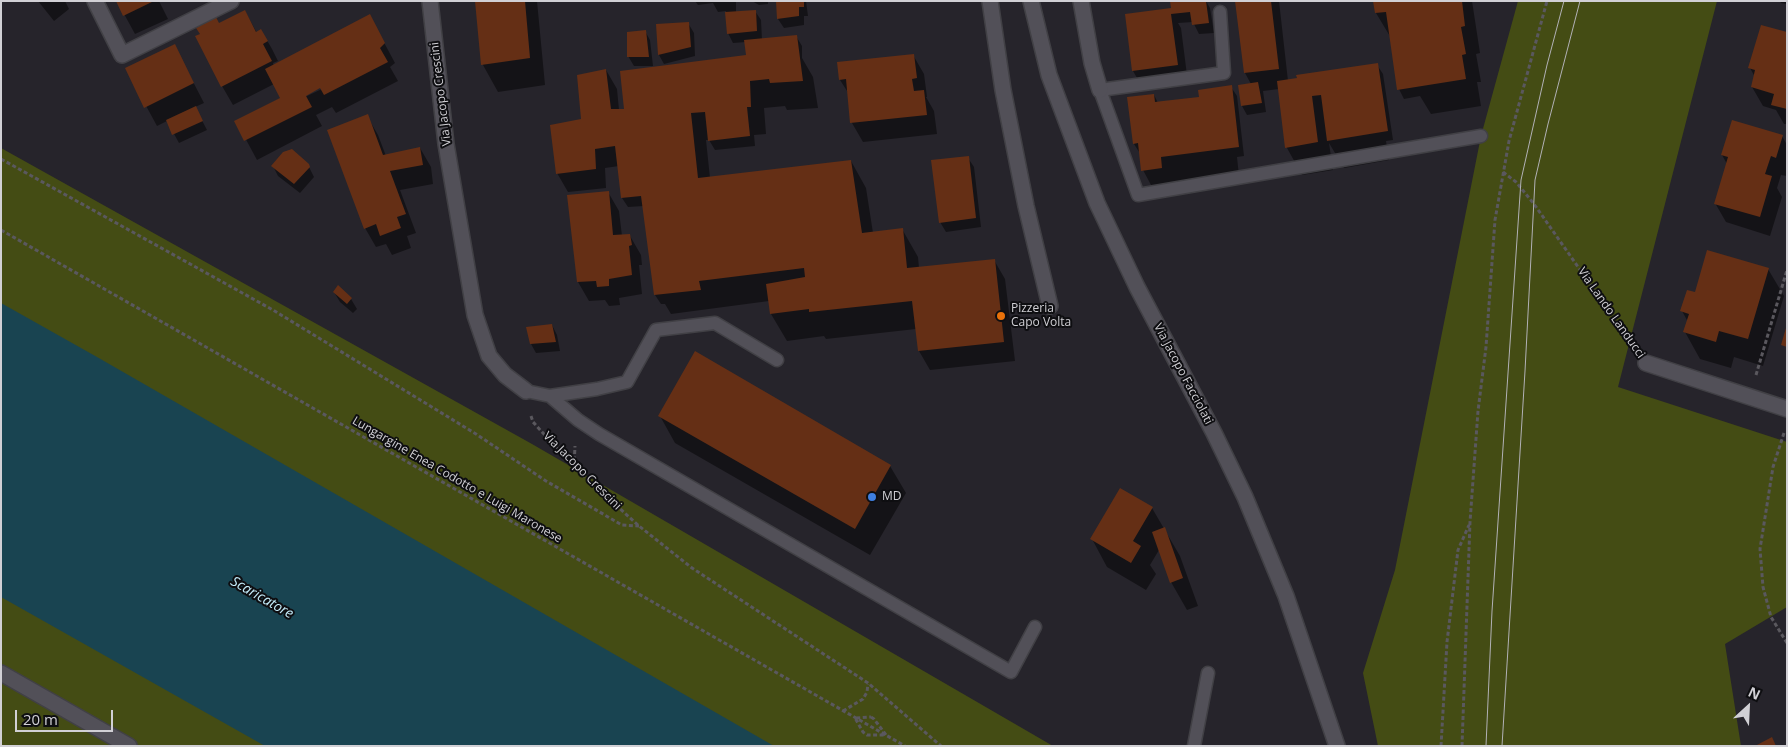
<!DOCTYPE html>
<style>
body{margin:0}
#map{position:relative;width:1788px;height:747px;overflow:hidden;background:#26242b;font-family:"Open Sans",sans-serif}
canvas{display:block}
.frame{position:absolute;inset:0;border:2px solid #d1d0d5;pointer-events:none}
.north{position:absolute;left:1723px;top:682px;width:50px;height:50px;-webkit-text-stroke:4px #0e0e11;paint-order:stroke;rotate:25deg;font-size:14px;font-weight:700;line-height:20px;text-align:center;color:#d1d0d5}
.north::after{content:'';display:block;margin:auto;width:18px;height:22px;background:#d1d0d5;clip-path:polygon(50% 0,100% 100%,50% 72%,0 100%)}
.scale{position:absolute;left:15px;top:710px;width:98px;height:22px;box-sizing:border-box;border:2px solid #d1d0d5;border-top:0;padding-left:6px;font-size:15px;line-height:18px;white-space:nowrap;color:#d1d0d5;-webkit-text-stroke:4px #0e0e11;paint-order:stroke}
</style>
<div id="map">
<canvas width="1788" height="747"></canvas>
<div class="frame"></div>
<div class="north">N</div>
<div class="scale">20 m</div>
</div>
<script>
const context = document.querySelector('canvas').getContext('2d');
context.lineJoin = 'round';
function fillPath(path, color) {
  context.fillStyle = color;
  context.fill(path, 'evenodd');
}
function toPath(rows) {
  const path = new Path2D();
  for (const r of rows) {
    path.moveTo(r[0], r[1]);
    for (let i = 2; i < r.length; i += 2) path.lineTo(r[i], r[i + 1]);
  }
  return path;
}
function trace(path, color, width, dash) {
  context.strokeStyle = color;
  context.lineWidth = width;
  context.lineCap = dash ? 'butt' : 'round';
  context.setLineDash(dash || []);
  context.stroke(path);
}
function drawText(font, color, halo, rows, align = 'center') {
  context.font = font + ' "Open Sans",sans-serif';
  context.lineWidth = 4;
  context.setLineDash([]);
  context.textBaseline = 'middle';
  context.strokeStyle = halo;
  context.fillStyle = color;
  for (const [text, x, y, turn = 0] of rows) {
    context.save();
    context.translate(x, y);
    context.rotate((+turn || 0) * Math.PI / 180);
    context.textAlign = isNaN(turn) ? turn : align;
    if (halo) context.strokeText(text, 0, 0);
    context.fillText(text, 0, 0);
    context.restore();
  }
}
const green = toPath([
 [1518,1,1717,1,1618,387,1787,442,1787,607,1725,644,1741,746,1378,746,1363,673,1395,570,1481,136],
 [1,148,532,444,1053,746,1,746]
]);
const water = toPath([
 [1,303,97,357,774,746,265,746,1,597]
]);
const shadow = toPath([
 [38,1,65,1,69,9,54,21],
 [117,1,159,1,168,19,135,34],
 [476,1,537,1,545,85,498,92,483,65],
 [695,1,736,1,736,13,755,11,761,20,762,40,796,36,802,46,802,58,813,77,818,108,787,110,785,106,764,108,766,134,754,135,755,146,715,150,709,140,706,140,710,178,851,161,866,188,873,233,902,229,918,257,919,268,994,260,1005,279,1015,361,930,370,919,351,916,329,826,339,824,336,787,341,771,314,769,301,671,314,665,304,661,304,655,295,644,206,628,207,622,198,619,166,605,168,606,188,568,192,557,173,606,70,617,89,619,110,623,110,747,56,746,42,733,43,728,33,726,11,718,12,713,3,698,5],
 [752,1,768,1,768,4,759,5],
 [777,1,806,1,808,16,804,16,804,25,784,28,778,19],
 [1171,1,1206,1,1210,8,1214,33,1199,34,1193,22,1178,23,1181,28,1188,83,1144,90,1133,71,1170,9,1173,14],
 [1236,1,1279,1,1288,81,1377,65,1383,74,1393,140,1386,141,1389,160,1344,168,1329,143,1333,170,1302,175,1287,148,1279,89,1263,91,1266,112,1247,115,1242,106,1239,86,1251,84,1245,73],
 [1375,1,1472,1,1480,53,1476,54,1481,82,1477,82,1481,106,1431,114,1420,96,1404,99,1399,89,1391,38,1376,13],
 [1780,1,1787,1,1787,4,1781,3],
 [245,11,257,33,261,30,272,49,278,61,273,63,274,66,380,35,395,63,390,67,398,81,336,113,332,107,316,115,322,126,257,160,236,121,281,98,274,84,233,105,222,86,219,25],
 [325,84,326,87,305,97,305,95],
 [688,23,694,33,695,56,664,64,659,55,657,25],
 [645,31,650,40,653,66,634,66,628,56],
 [1787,34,1787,124,1784,124,1776,110,1763,106,1752,87,1755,77,1750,68],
 [174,45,204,103,195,107,207,130,179,143,167,121,157,126,126,69],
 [913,55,924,74,927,97,926,97,934,111,937,134,863,142,852,123,849,94,840,80,838,64],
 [1231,87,1237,96,1244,156,1237,157,1239,176,1176,184,1177,195,1158,198,1143,170,1141,155,1134,144,1154,95,1158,103,1201,98],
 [367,116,378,135,386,156,420,148,431,167,433,184,400,190,416,233,407,236,411,248,392,255,386,244,376,247,365,228],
 [1782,136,1787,145,1787,176,1781,175,1777,188,1782,197,1770,236,1726,222,1715,203,1727,164,1722,155],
 [968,158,974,167,981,227,946,232,940,222],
 [308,165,314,177,300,193,278,176,273,166],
 [608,192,619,211,622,236,630,236,641,255,642,265,639,265,642,294,619,298,620,305,609,306,605,300,589,301,578,282,569,196],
 [1768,269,1784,296,1763,366,1734,357,1731,368,1700,359,1685,332,1688,322,1682,311,1696,293],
 [338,287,351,299,357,309,353,313,340,302,334,292],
 [552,325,557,335,560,351,536,353,531,344],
 [660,416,890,466,906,493,870,555,675,443],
 [1152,508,1180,556,1198,606,1187,610,1171,582,1159,550,1150,565,1156,574,1146,590,1107,567,1092,539]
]);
const building = toPath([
 [116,1,154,1,123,16],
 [475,1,525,1,530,58,481,65],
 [776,1,804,1,804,7,799,7,799,16,777,19],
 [1170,1,1206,1,1209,23,1192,25,1190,12,1171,14,1178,65,1132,71,1125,14,1171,8],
 [1235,1,1271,1,1279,69,1244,73],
 [1373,1,1462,1,1465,26,1461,27,1466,54,1462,55,1466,79,1397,90,1386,12,1375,13],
 [245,10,256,32,261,29,268,41,263,44,272,61,221,87,195,36,200,34,196,28,216,17,219,23],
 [756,10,757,31,727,34,725,12],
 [370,14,385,43,380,48,388,62,324,95,320,88,306,96,312,107,244,141,234,121,280,98,265,69],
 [689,22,691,47,658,55,656,24],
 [1761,25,1787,32,1787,109,1771,105,1774,94,1751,87,1755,70,1748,68],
 [646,30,649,57,627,57,627,32],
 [797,35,803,81,770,83,769,79,750,81,751,107,747,107,750,136,708,141,705,112,691,113,698,178,851,160,862,233,903,228,907,268,995,259,1004,342,918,351,912,301,809,312,809,309,770,314,766,284,805,277,804,268,699,281,701,290,654,295,641,196,621,198,615,146,595,149,596,169,556,174,550,125,581,119,577,75,606,69,611,109,624,109,620,71,746,55,744,40],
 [175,44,194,83,144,108,125,68],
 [914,54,917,78,912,79,914,91,924,90,927,115,850,123,846,79,839,80,837,62],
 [1378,63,1388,131,1327,141,1321,95,1312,96,1318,142,1285,148,1277,81,1297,78,1296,75],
 [1258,82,1262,103,1241,106,1238,85],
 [1232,85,1239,147,1161,157,1162,168,1141,171,1138,143,1133,144,1127,97,1154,94,1155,102,1163,101,1199,97,1198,90],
 [196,106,203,121,172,135,166,120],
 [368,114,383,155,420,147,423,165,390,171,406,214,397,217,401,228,380,236,376,224,364,229,327,130],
 [1732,120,1783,135,1776,158,1771,156,1765,174,1772,176,1760,217,1714,204,1728,157,1721,155],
 [292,149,309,164,310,167,294,184,271,166,283,152],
 [969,156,976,218,939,223,931,160],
 [609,191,613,235,630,234,632,245,629,246,632,275,609,279,609,286,597,287,596,281,577,282,567,195],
 [1707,250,1769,268,1748,339,1719,331,1716,342,1683,332,1689,314,1680,311,1687,290,1695,292],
 [338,285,352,298,347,304,333,292],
 [552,324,556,342,530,344,526,327],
 [1786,328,1787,329,1787,347,1781,345],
 [695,351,891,465,855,529,658,416],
 [1120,488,1153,507,1133,541,1141,546,1131,563,1090,539],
 [1165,527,1183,578,1170,583,1152,532],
 [1772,737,1776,746,1755,746]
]);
const path = toPath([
 [1,159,273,310,476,434,546,481,622,525,639,526],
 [1503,172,1516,182,1534,204,1632,344],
 [1,230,905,746],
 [1756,375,1787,270],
 [531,416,533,422,574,467,639,526,692,568,868,683,941,746],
 [1784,433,1773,467,1760,549,1763,587,1771,617,1787,643],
 [574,467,575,446],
 [843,711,863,699,867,692,868,684],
 [871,717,874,719,886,735,867,735,863,732,855,718,871,717],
 [1441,746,1447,642,1458,550,1469,525],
 [1462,746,1470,522,1478,411,1486,347,1495,220,1509,141,1547,1]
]);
const lane = toPath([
 [1220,12,1224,73,1100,90,1138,195,1481,136],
 [526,391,550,396,597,389,627,382,656,330,715,323,777,360],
 [550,396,578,420,599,434,1011,672,1035,627],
 [1194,746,1208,673]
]);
const street = toPath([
 [95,1,122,55,231,1],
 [430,1,446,144,475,315,489,356,505,375,526,391],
 [990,1,1003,90,1026,206,1050,306],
 [1081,1,1092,63,1100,90],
 [1646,363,1787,409]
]);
const secondary = toPath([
 [1031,1,1049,75,1097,203,1137,287,1214,433,1245,497,1286,596,1337,746],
 [1,673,129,746]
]);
const tram = toPath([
 [1486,746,1492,611,1521,180,1547,65,1564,1],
 [1502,746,1525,371,1535,180,1548,124,1580,1]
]);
const markers = [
 [1001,316,5,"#e8710a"],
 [872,497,5,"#3f7fe0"]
];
const streetNames = [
 ["Via Jacopo Crescini",441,94,-97],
 ["Via Lando Landucci",1611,313,55],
 ["Via Jacopo Facciolati",1183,374,62],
 ["Via Jacopo Crescini",582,471,45],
 ["Lungargine Enea Codotto e Luigi Maronese",457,480,30]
];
const poiNames = [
 ["Pizzeria",1011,309],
 ["Capo Volta",1011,323],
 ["MD",882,497]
];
const waterNames = [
 ["Scaricatore",262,598,30]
];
fillPath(green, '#444c14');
fillPath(water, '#194451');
fillPath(shadow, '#0007');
fillPath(building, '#652f15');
trace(lane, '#414045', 15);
trace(street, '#414045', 18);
trace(secondary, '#414045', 18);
trace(path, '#5a585e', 3, [4, 2.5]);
trace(lane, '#525058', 12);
trace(street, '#525058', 15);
trace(secondary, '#525058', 15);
trace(tram, '#b2b1b6', 1);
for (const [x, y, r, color] of markers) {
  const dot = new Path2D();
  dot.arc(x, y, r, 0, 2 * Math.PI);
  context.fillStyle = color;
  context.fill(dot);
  trace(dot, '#0e0e11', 2);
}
drawText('12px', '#d1d0d5', '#0e0e11', streetNames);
drawText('12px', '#d1d0d5', '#0e0e11', poiNames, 'left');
drawText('italic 14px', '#c3ecfa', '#0e0e11', waterNames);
</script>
